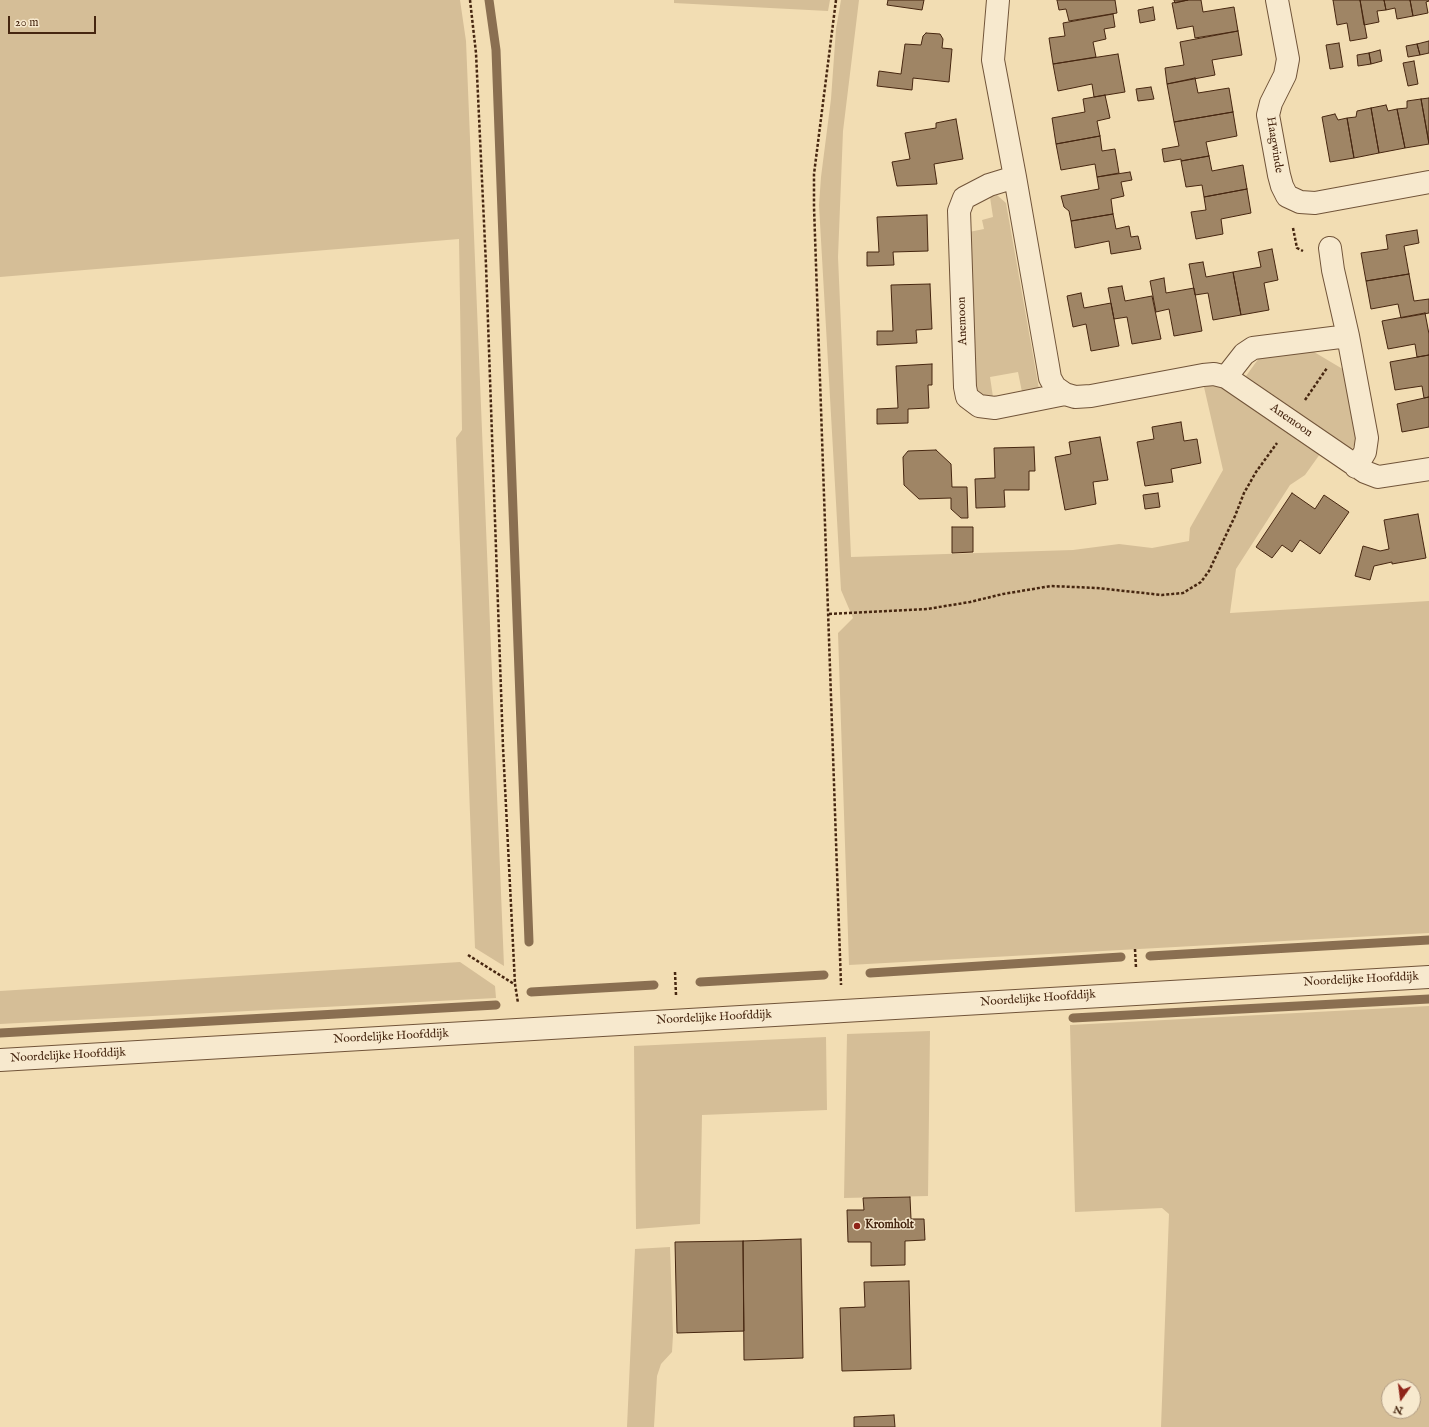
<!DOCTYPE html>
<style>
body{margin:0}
#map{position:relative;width:1429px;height:1427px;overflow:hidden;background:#f2ddb3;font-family:"IM FELL English",serif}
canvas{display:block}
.north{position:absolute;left:1381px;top:1379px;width:40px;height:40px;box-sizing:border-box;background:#f7e9ce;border:1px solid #b09b82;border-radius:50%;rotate:194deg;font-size:11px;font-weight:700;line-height:16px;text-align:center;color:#462610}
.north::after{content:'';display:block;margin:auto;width:14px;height:18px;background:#8f2418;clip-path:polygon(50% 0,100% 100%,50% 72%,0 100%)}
.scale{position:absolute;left:8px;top:16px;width:88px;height:18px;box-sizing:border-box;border:2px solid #462610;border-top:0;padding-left:5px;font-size:12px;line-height:14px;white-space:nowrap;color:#462610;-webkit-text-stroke:3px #f7e9ce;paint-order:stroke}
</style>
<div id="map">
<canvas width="1429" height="1427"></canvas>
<div class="north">N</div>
<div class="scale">20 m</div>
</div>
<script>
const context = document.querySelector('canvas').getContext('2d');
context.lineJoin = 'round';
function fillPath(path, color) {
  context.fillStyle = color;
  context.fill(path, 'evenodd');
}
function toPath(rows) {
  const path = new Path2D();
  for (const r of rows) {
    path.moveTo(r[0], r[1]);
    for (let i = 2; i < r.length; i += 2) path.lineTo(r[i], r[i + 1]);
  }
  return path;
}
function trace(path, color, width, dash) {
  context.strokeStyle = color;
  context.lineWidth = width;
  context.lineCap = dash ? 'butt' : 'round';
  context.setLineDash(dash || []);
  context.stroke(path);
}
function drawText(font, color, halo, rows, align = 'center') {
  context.font = font + ' "IM FELL English",serif';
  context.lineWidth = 3;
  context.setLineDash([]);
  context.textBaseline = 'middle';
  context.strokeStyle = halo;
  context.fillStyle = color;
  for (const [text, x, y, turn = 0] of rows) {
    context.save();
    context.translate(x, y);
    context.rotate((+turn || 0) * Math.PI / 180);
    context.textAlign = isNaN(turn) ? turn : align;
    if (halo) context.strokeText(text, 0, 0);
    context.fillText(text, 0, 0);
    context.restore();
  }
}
const green = toPath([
 [0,0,460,0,466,41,504,966,475,948,456,438,462,430,459,239,0,277],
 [674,0,830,0,828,11,674,3],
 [841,0,859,0,843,131,838,257,851,557,1073,550,1119,544,1152,548,1189,541,1190,528,1223,470,1204,387,1212,385,1226,388,1320,454,1305,475,1290,485,1236,569,1230,613,1429,601,1429,933,849,965,838,633,853,618,841,590,819,205,821,177,831,99,836,29],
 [997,195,1006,203,1039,389,1022,392,1018,372,990,377,993,397,986,397,974,387,969,232,984,229,982,220,993,217,990,197],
 [1309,349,1346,371,1359,437,1352,449,1246,376,1259,358],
 [460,962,495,986,496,998,0,1024,0,991],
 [1429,1006,1429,1427,1161,1427,1169,1214,1162,1208,1075,1212,1070,1025],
 [1389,1387,1413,1387,1413,1411,1389,1411],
 [930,1031,928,1196,844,1198,847,1034],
 [826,1037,827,1110,702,1115,700,1224,636,1229,634,1046],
 [670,1247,673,1335,672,1352,661,1364,657,1376,654,1427,627,1427,635,1249]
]);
const stream = toPath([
 [489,0,496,50,529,942],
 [1150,956,1429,940],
 [870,973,1121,957],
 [700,982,824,975],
 [531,992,654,985],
 [1073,1018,1429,999],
 [0,1033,496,1005]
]);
const building = toPath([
 [888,0,924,0,922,10,887,5,888,0],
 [1057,0,1115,0,1117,13,1069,21,1066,9,1059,10,1057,0],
 [1174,0,1188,0,1175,3,1174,0],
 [1188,0,1201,0,1203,12,1234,7,1238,31,1195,38,1193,26,1177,29,1172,3,1188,0],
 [1333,0,1360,0,1367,38,1350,41,1347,23,1337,25,1333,0],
 [1360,0,1384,0,1386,10,1377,11,1379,22,1364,25,1360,0],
 [1384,0,1410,0,1413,16,1397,19,1395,8,1386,10,1384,0],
 [1410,0,1429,0,1429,1,1426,2,1428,13,1413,16,1410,0],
 [1153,7,1155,20,1140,23,1138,10,1153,7],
 [1113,14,1115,27,1104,29,1106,39,1093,42,1096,57,1053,64,1049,38,1065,36,1063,23,1113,14],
 [1238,31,1242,55,1212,60,1215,75,1167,84,1165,68,1184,65,1180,42,1238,31],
 [926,33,940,34,943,39,942,48,952,49,949,82,913,78,912,90,877,86,879,71,901,74,905,44,921,45,923,36,926,33],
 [1429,41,1429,53,1420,55,1417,44,1429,41],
 [1339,43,1343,67,1330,69,1326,45,1339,43],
 [1417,44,1420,55,1408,57,1406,46,1417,44],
 [1380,50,1382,61,1371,64,1369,53,1380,50],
 [1369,53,1371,64,1358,66,1357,55,1369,53],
 [1118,54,1125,92,1094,97,1092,84,1058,91,1053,64,1118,54],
 [1414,61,1418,84,1408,86,1403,63,1414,61],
 [1195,78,1198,93,1229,88,1233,112,1174,122,1167,84,1195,78],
 [1151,87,1154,99,1138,101,1136,89,1151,87],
 [1105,95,1110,118,1097,121,1100,136,1056,144,1052,118,1085,112,1083,99,1105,95],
 [1429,98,1429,143,1421,99,1429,98],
 [1421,99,1429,144,1405,148,1397,109,1407,108,1407,101,1421,99],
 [1386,105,1388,111,1397,109,1405,148,1379,153,1371,108,1386,105],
 [1371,108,1379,153,1354,158,1347,118,1356,117,1357,111,1371,108],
 [1233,112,1237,136,1206,142,1209,156,1181,161,1181,159,1164,162,1162,149,1179,146,1174,122,1233,112],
 [1335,114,1338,120,1347,118,1354,158,1330,162,1322,117,1335,114],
 [956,119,963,159,934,164,937,184,897,186,892,162,910,159,905,133,936,128,936,123,956,119],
 [1100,136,1102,151,1115,149,1119,173,1097,177,1095,164,1061,170,1056,144,1100,136],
 [1209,156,1212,171,1243,165,1247,189,1204,197,1202,185,1186,187,1181,161,1209,156],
 [1130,172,1132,180,1121,182,1124,196,1111,199,1113,214,1071,221,1069,211,1064,207,1061,196,1099,189,1097,177,1130,172],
 [1247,189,1251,213,1221,219,1223,234,1196,239,1191,212,1206,210,1204,197,1247,189],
 [1113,214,1116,229,1129,226,1131,237,1138,236,1141,249,1111,254,1109,241,1075,248,1071,221,1113,214],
 [927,215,928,251,893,252,894,265,867,266,867,252,879,252,877,217,927,215],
 [1417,230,1419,243,1404,246,1409,274,1366,281,1361,253,1388,249,1386,235,1417,230],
 [1272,249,1278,280,1264,283,1269,310,1241,315,1233,272,1261,267,1258,252,1272,249],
 [1203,262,1206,277,1233,272,1241,315,1213,320,1208,293,1195,295,1189,264,1203,262],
 [1409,274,1414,301,1429,299,1429,313,1401,318,1398,304,1371,309,1366,281,1409,274],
 [1164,278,1166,293,1194,288,1202,331,1174,336,1169,309,1156,312,1150,281,1164,278],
 [930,284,932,329,916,330,917,343,877,345,877,331,893,331,891,285,930,284],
 [1122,286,1125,301,1152,296,1161,339,1132,344,1127,317,1114,319,1108,288,1122,286],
 [1081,293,1084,308,1111,303,1119,346,1091,351,1086,324,1073,327,1067,296,1081,293],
 [1425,313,1429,334,1429,355,1417,357,1415,344,1388,349,1382,321,1425,313],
 [1429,355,1429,397,1424,398,1422,386,1395,390,1390,362,1429,355],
 [932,364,932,385,928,385,929,408,908,409,908,423,877,424,877,409,898,408,896,366,932,364],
 [1429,397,1429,427,1402,432,1397,404,1429,397],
 [1181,422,1184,441,1197,439,1201,463,1171,469,1173,482,1145,486,1137,442,1154,439,1152,427,1181,422],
 [1100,437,1108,480,1093,482,1096,504,1065,510,1055,457,1071,454,1069,442,1100,437],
 [1034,447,1035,471,1029,471,1029,490,1004,490,1005,507,976,508,975,479,995,478,994,448,1034,447],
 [936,450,951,464,952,487,967,487,968,518,961,518,951,509,951,498,919,499,904,485,903,457,908,451,936,450],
 [1158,493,1160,507,1145,509,1143,495,1158,493],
 [1292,493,1315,509,1324,495,1349,512,1320,554,1300,540,1292,552,1282,545,1272,558,1256,547,1292,493],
 [1418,514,1426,558,1392,564,1392,562,1374,566,1370,580,1355,576,1363,546,1380,551,1389,549,1384,520,1418,514],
 [952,527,973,527,973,552,952,553,952,527],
 [910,1197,911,1219,924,1219,925,1240,905,1241,905,1265,871,1266,871,1242,848,1242,847,1210,864,1210,863,1198,910,1197],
 [801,1239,803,1358,744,1360,743,1241,801,1239],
 [743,1241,744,1331,677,1333,675,1242,743,1241],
 [909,1281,911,1369,842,1371,840,1308,865,1307,864,1282,909,1281],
 [894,1415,895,1427,854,1427,854,1417,894,1415]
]);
const path = toPath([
 [470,0,476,53,486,265,503,747,515,984,518,1003],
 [836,0,814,174,814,207,841,985],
 [1293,228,1297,248,1303,251],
 [1305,400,1327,368],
 [829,614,927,609,970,602,1003,594,1051,586,1097,588,1162,595,1183,593,1201,582,1209,571,1235,516,1244,493,1256,472,1277,443],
 [1135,949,1136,968],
 [468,955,514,984],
 [675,972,676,995]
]);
const minor = toPath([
 [998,0,993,60,1015,177,1048,366,1050,378,1055,387,1065,394,1075,397,1091,396,1203,375,1214,374,1226,377,1365,472,1378,477,1429,469],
 [1277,0,1288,59,1285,75,1271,103,1268,115,1279,175,1282,186,1287,196,1300,202,1315,203,1429,182],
 [1015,177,989,185,964,198,959,211,965,387,967,397,979,406,995,408,1065,394],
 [1330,248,1333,270,1348,336,1367,438,1365,452,1356,467],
 [1226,377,1244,354,1253,348,1348,336],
 [0,1060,1429,977]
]);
const markers = [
 [857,1226,4,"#8f2418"]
];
const streetNames = [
 ["Haagwinde",1274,145,81],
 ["Anemoon",963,321,-92],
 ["Anemoon",1291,421,35],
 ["Noordelijke Hoofddijk",1361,980,-3],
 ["Noordelijke Hoofddijk",1038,999,-4],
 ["Noordelijke Hoofddijk",714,1018,-3],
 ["Noordelijke Hoofddijk",391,1037,-3],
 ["Noordelijke Hoofddijk",68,1056,-3]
];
const poiNames = [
 ["Kromholt",865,1226]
];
fillPath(green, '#d5be97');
trace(stream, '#8a6f51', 9);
fillPath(building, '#9f8565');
trace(building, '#462610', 1);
trace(minor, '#715439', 24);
trace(path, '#462610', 2.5, [3, 2]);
trace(minor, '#f7e9ce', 22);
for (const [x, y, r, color] of markers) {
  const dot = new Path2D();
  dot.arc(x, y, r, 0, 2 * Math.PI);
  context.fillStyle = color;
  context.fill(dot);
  trace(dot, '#f7e9ce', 1.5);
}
drawText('12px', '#462610', '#f7e9ce', streetNames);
drawText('bold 12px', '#462610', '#f7e9ce', poiNames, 'left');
</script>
